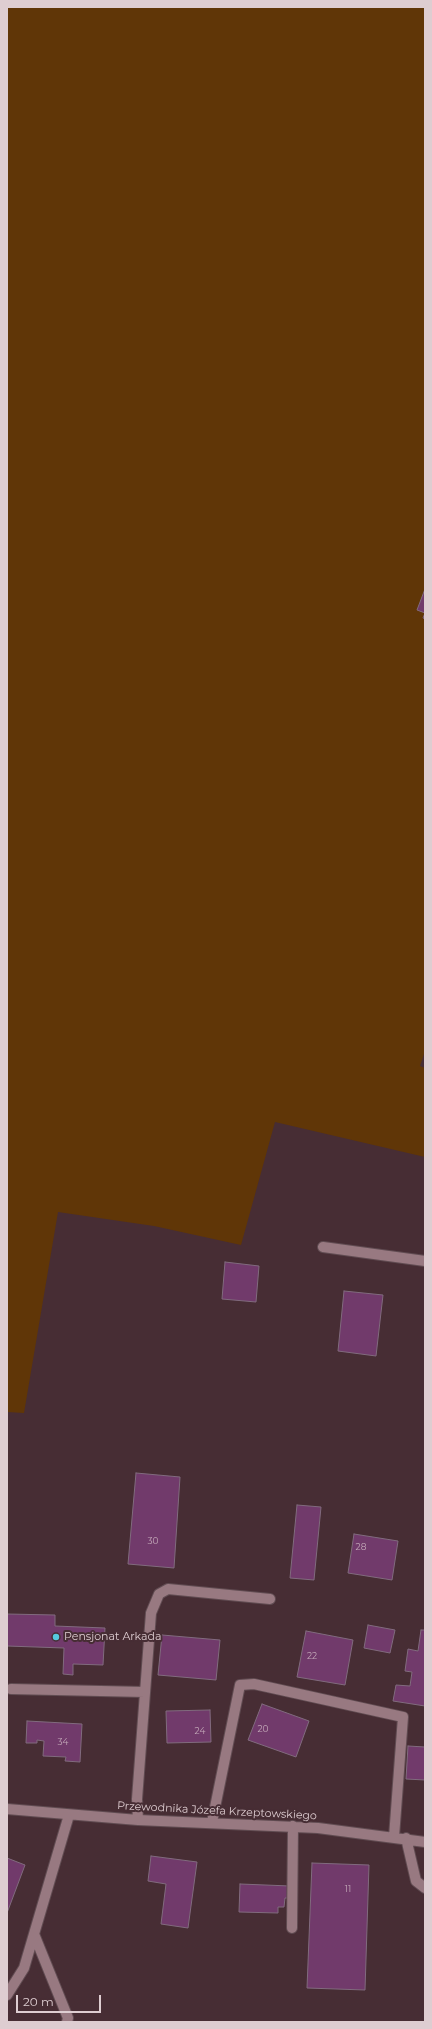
<!DOCTYPE html>
<meta charset="utf-8">
<style>
body{margin:0}
#map{position:relative;width:432px;height:2029px;overflow:hidden;background:#472d34;font-family:Montserrat,sans-serif}
canvas{display:block}
.frame{position:absolute;inset:0;border:8px solid #decdd1;pointer-events:none}
.scale{position:absolute;left:16px;top:1995px;width:85px;height:18px;box-sizing:border-box;border:2px solid #decdd1;border-top:0;padding-left:5px;font-size:12px;line-height:14px;white-space:nowrap;color:#decdd1;-webkit-text-stroke:3px #472d34;paint-order:stroke}
</style>
<div id="map">
<canvas width="432" height="2029"></canvas>
<div class="frame"></div>
<div class="scale">20 m</div>
</div>
<script>
const context = document.querySelector('canvas').getContext('2d');
context.lineJoin = 'round';
function fillPath(path, color) {
  context.fillStyle = color;
  context.fill(path, 'evenodd');
}
function toPath(rows) {
  const path = new Path2D();
  for (const r of rows) {
    path.moveTo(r[0], r[1]);
    for (let i = 2; i < r.length; i += 2) path.lineTo(r[i], r[i + 1]);
  }
  return path;
}
function trace(path, color, width, dash) {
  context.strokeStyle = color;
  context.lineWidth = width;
  context.lineCap = dash ? 'butt' : 'round';
  context.setLineDash(dash || []);
  context.stroke(path);
}
function drawText(font, color, halo, rows, align = 'center') {
  context.font = font + ' Montserrat,sans-serif';
  context.lineWidth = 4;
  context.setLineDash([]);
  context.textBaseline = 'middle';
  context.strokeStyle = halo;
  context.fillStyle = color;
  for (const [text, x, y, turn = 0] of rows) {
    context.save();
    context.translate(x, y);
    context.rotate((+turn || 0) * Math.PI / 180);
    context.textAlign = isNaN(turn) ? turn : align;
    if (halo) context.strokeText(text, 0, 0);
    context.fillText(text, 0, 0);
    context.restore();
  }
}
const green = toPath([
 [7,7,425,7,425,1051,420,1066,425,1068,425,1157,275,1122,241,1245,154,1226,58,1212,24,1413,7,1412]
]);
const building = toPath([
 [425,589,425,619,423,618,425,613,417,610,425,589],
 [225,1262,259,1266,256,1302,222,1299,225,1262],
 [344,1291,383,1295,376,1356,338,1351,344,1291],
 [136,1473,180,1477,174,1568,128,1564,136,1473],
 [297,1505,321,1507,314,1580,290,1578,297,1505],
 [354,1534,398,1541,392,1580,348,1573,354,1534],
 [7,1614,55,1615,55,1626,105,1628,103,1665,73,1664,73,1675,63,1674,64,1648,7,1646,7,1614],
 [368,1625,395,1630,390,1653,364,1648,368,1625],
 [421,1630,425,1630,425,1706,393,1701,396,1685,410,1686,412,1672,405,1671,408,1649,418,1651,421,1630],
 [306,1631,353,1640,345,1685,297,1677,306,1631],
 [162,1635,220,1640,216,1680,158,1675,162,1635],
 [262,1704,309,1721,296,1757,248,1740,262,1704],
 [210,1710,211,1742,167,1743,166,1711,210,1710],
 [27,1721,82,1724,80,1762,65,1761,66,1757,43,1756,44,1741,37,1740,37,1743,26,1743,27,1721],
 [408,1746,425,1747,425,1780,406,1779,408,1746],
 [151,1856,197,1862,188,1928,161,1924,166,1884,148,1881,151,1856],
 [7,1858,25,1865,7,1913,7,1858],
 [312,1863,369,1865,365,1990,307,1988,312,1863],
 [240,1884,290,1886,290,1898,285,1898,284,1907,278,1907,278,1913,239,1912,240,1884]
]);
const minor = toPath([
 [323,1247,425,1261],
 [11,1689,145,1692],
 [7,1809,138,1820,318,1828,425,1842],
 [138,1820,137,1799,151,1613,159,1594,168,1589,270,1599],
 [212,1822,240,1685,254,1684,403,1717,394,1837],
 [406,1838,416,1881,425,1888],
 [292,1928,293,1826],
 [34,1934,68,2018,67,2022],
 [7,1995,24,1968,69,1815]
]);
const markers = [
 [56,1637,4,"#55cadf"]
];
const numberNames = [
 ["30",153,1541],
 ["28",361,1547],
 ["22",312,1656],
 ["20",263,1729],
 ["24",200,1731],
 ["34",63,1742],
 ["11",348,1889]
];
const poiNames = [
 ["Pensjonat Arkada",64,1637]
];
const streetNames = [
 ["Przewodnika Józefa Krzeptowskiego",217,1811,3]
];
fillPath(green, '#603607');
fillPath(building, '#713a6b');
trace(building, '#816b7e', 1);
trace(minor, '#614c52', 12);
trace(minor, '#987981', 10);
for (const [x, y, r, color] of markers) {
  const dot = new Path2D();
  dot.arc(x, y, r, 0, 2 * Math.PI);
  context.fillStyle = color;
  context.fill(dot);
  trace(dot, '#472d34', 1.5);
}
drawText('9px', '#c3a8b8', null, numberNames);
drawText('11px', '#decdd1', '#472d34', poiNames, 'left');
drawText('11px', '#decdd1', '#472d34', streetNames);
</script>
